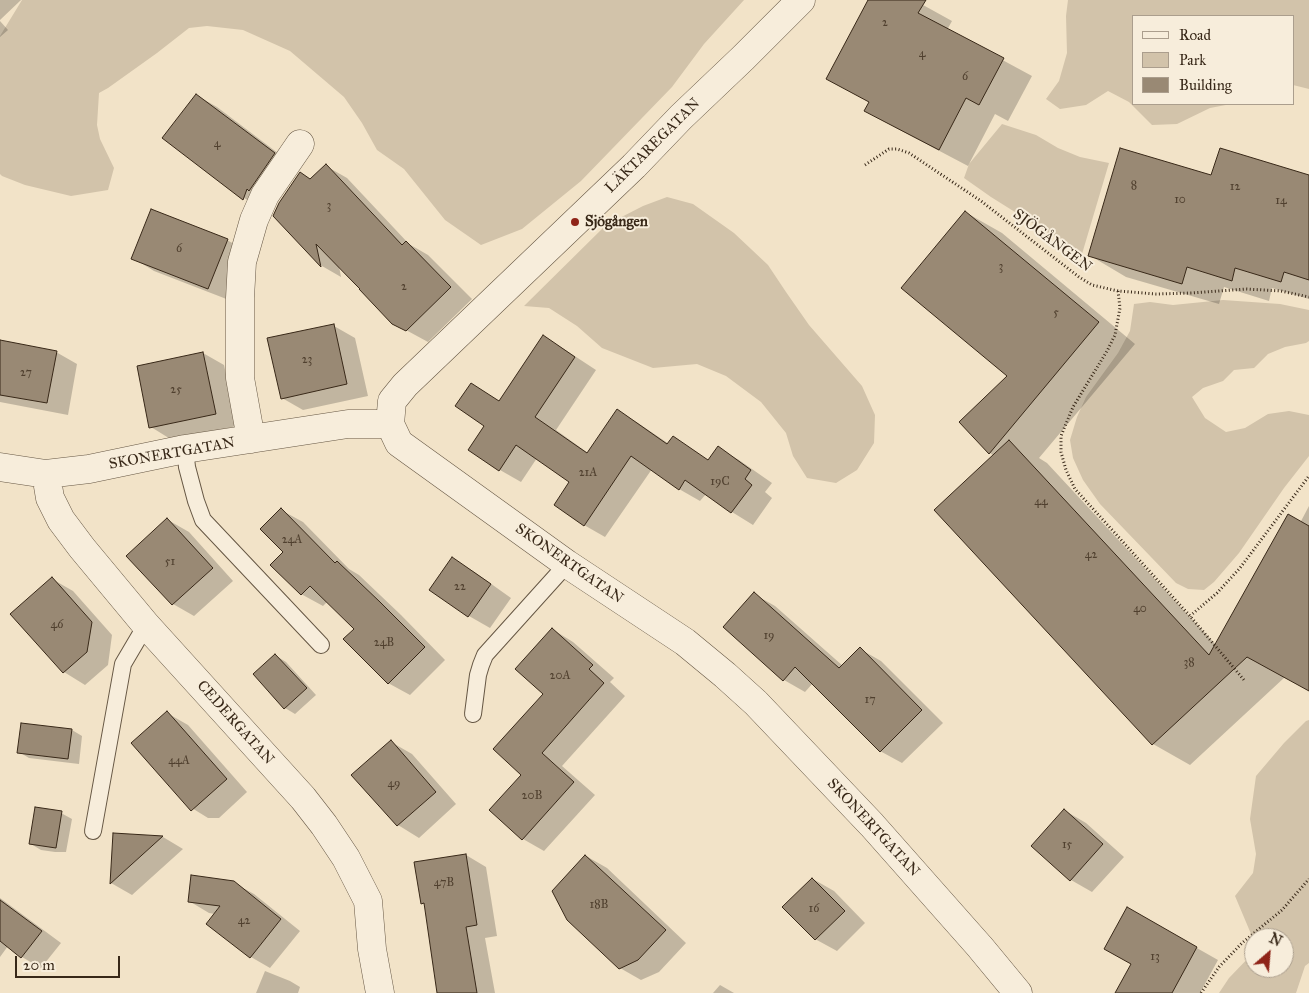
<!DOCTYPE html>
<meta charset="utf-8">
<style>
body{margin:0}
#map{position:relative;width:1309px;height:993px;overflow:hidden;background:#f2e3c8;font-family:"IM FELL Great Primer",serif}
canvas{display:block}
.legend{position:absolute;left:1132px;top:15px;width:162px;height:90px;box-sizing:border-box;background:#f7eddb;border:1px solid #ab9e8d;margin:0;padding:6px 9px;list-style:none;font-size:15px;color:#382818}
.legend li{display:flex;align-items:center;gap:10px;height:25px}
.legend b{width:25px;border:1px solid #ab9e8d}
.north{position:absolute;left:1244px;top:928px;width:50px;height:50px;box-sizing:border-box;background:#f7eddb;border:1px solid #ab9e8d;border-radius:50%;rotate:27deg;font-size:14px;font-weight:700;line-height:20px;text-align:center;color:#382818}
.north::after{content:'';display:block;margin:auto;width:18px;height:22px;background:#8f2418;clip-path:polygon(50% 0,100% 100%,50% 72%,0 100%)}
.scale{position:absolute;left:15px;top:956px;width:105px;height:22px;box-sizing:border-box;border:2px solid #382818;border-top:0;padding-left:6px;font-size:15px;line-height:18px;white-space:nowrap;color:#382818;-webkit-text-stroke:4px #f7eddb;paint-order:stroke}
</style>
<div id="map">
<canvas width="1309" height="993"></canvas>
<ul class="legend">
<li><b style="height:6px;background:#f7eddb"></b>Road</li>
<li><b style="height:14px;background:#d2c3aa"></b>Park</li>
<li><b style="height:14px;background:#998974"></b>Building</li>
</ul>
<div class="north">N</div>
<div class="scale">20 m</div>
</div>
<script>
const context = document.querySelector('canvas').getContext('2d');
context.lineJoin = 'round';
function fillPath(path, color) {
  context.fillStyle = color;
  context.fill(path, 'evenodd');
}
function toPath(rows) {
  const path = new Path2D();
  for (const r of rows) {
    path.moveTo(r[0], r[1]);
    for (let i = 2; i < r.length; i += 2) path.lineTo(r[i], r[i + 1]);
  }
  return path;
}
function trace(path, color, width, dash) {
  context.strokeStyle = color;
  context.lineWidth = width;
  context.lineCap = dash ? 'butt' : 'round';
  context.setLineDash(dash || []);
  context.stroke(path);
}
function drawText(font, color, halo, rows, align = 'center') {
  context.font = font + ' "IM FELL Great Primer",serif';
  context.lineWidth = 4;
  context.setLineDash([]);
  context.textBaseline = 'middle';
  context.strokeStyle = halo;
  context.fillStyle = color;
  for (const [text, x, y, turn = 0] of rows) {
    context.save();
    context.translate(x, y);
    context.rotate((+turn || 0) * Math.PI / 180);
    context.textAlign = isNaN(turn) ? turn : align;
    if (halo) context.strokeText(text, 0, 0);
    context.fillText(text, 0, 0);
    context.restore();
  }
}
const green = toPath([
 [22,0,744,0,704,44,672,87,581,181,522,229,481,245,445,220,404,169,377,150,362,123,344,97,290,51,243,30,207,26,189,28,157,53,108,88,99,93,97,125,100,139,114,168,108,190,71,196,25,185,2,176,0,174,0,36],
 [1068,0,1309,0,1309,89,1293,85,1293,16,1133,16,1133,104,1231,104,1210,108,1177,124,1152,125,1129,102,1108,91,1086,105,1060,109,1046,99,1059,81,1067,53,1066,16],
 [1002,124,1036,135,1058,148,1080,157,1109,163,1082,254,991,197,964,178,969,164],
 [667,197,693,204,734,233,768,265,786,292,809,325,862,386,875,415,874,443,857,470,836,483,807,478,793,456,786,433,761,402,726,376,697,364,653,368,602,348,577,326,549,308,524,306,606,225,643,206],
 [1223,300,1280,304,1309,310,1309,341,1306,343,1285,347,1268,354,1254,368,1234,370,1223,381,1203,388,1192,397,1205,418,1226,432,1245,428,1268,414,1289,411,1309,415,1309,456,1284,488,1239,553,1214,582,1204,590,1188,589,1176,583,1100,504,1083,480,1073,458,1070,440,1077,417,1086,397,1118,353,1130,331,1134,304,1150,302,1173,305],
 [1309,720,1309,963,1305,966,1296,993,1219,993,1229,978,1254,952,1254,968,1284,968,1284,938,1254,938,1254,941,1235,896,1253,873,1256,854,1250,819,1256,776,1284,743,1306,721]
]);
const shadow = toPath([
 [0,0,21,0,0,20],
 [869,0,914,0,952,21,947,30,1032,76,1008,121,995,114,968,166,894,127,865,110,870,102,828,79],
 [0,21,8,30,0,37],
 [196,95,217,107,295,166,264,210,244,198,164,138],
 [326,166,347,178,409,244,428,255,472,299,428,342,393,323,339,266,341,277,322,266,274,216,300,173,311,180],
 [1309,176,1309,299,1272,288,1269,301,1224,287,1219,304,1126,277,1089,255,1212,177],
 [965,212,1002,233,1135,344,1039,458,1047,463,1216,645,1300,523,1309,506,1309,691,1285,677,1190,765,1153,744,994,456,990,453,960,422,1009,376],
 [227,240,248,252,229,300,154,271,133,258],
 [334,326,355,338,368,396,303,410,282,398],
 [543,337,564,349,596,370,556,430,588,453,617,411,638,423,669,444,673,438,709,461,718,448,739,460,772,483,765,492,772,498,753,525,732,512,706,494,700,501,679,489,652,469,605,537,584,525,571,481,537,458,521,482,500,470,470,449,485,426,471,384,500,402],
 [0,341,56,352,77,364,68,415,0,402],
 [203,353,224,365,237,426,172,440,151,427],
 [281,510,303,522,349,569,359,575,401,615,445,660,410,695,388,683,356,629,327,602,323,606,301,594,285,552],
 [168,520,189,532,233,581,194,616,173,604],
 [452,559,473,571,511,598,490,628,469,616,431,589],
 [52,579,73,591,112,635,108,665,85,685,64,672,17,620],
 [754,594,775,606,843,666,860,649,881,661,943,723,902,763,880,751,813,683,805,692,784,680],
 [552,629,573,642,614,678,610,682,625,696,562,766,595,795,544,851,523,839,523,774,545,694],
 [275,655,286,662,316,695,295,714,285,708,255,674],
 [167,713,188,725,247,792,219,818,208,818,187,805],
 [72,730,82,736,79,764,29,758,19,752],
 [391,742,412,754,456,804,419,838,398,825,353,776],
 [1064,810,1086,823,1124,857,1092,892,1071,880,1033,846],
 [61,813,72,819,66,852,55,852,41,850,31,844],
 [114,834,163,837,183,849,132,895,111,883],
 [466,855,486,867,497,936,485,938,495,993,439,993,425,905,422,903,416,863],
 [586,856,607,868,686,943,659,972,641,980,620,968],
 [813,879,834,891,865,923,837,951,815,939],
 [234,883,254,894,300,931,270,968,251,957,215,914,209,913,189,901],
 [0,898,61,943,41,968,22,957,8,946,0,957],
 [1128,909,1218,960,1200,993,1116,993,1132,964],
 [265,971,290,981,300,987,298,993,256,993],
 [720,985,734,993,713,993]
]);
const building = toPath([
 [868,0,926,0,918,13,1004,58,979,105,966,98,939,150,864,111,869,102,826,79,868,0],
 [196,94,275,153,249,191,247,189,243,200,162,138,196,94],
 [1120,148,1211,175,1220,148,1309,175,1309,280,1284,272,1281,282,1235,268,1232,281,1187,267,1182,284,1088,256,1120,148],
 [326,164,402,245,406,241,451,287,406,331,392,324,359,289,360,289,355,284,316,244,321,267,273,216,279,203,300,172,310,179,326,164],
 [151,209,228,239,208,289,131,259,151,209],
 [965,211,1099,322,989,454,959,422,1007,376,901,288,965,211],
 [334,324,347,384,281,399,267,338,334,324],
 [543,335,575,357,535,417,587,453,617,409,667,444,673,436,708,460,718,446,751,470,745,479,752,485,731,513,685,480,679,490,631,456,584,526,554,505,569,482,516,445,499,471,468,450,484,426,455,406,471,383,499,401,543,335],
 [0,340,57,351,47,403,0,395,0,340],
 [203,352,216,414,149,428,137,366,203,352],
 [1009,440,1209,655,1288,514,1309,526,1309,691,1247,657,1152,745,934,510,1009,440],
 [281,508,335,563,337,561,380,602,425,647,388,684,343,639,354,629,310,586,301,595,270,565,283,552,260,529,281,508],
 [167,518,213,568,172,605,126,556,167,518],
 [452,557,491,584,468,617,429,590,452,557],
 [52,577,92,622,87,652,63,673,10,614,52,577],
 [754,592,839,668,860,647,922,710,880,752,795,667,783,681,723,627,754,592],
 [552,628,593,665,589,669,604,683,542,753,574,782,522,840,489,810,521,775,493,749,543,694,515,669,552,628],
 [275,654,307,688,284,709,253,674,275,654],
 [167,711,227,779,191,811,131,743,167,711],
 [21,723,72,729,68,759,17,753,21,723],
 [391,740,436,792,397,826,351,775,391,740],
 [35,807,62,811,56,848,29,844,35,807],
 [1064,809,1103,844,1070,881,1031,846,1064,809],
 [113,833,163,836,110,884,113,833],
 [466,854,477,925,466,927,477,993,437,993,424,903,421,904,414,862,466,854],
 [585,855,666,930,638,960,619,969,567,920,552,891,585,855],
 [191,875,234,881,281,919,250,958,206,924,220,906,188,902,191,875],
 [812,878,845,911,815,940,782,907,812,878],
 [0,900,42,931,21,958,0,941,0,900],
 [1127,907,1197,947,1172,993,1115,993,1131,964,1104,949,1127,907]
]);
const path = toPath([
 [865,165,889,149,897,149,909,153,981,201,1079,277,1092,285,1118,291,1156,294,1192,293,1246,289,1281,291,1309,297],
 [1118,291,1120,308,1115,335,1107,351,1073,407,1061,436,1061,452,1066,470,1075,489,1190,616,1244,680],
 [1190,616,1217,593,1240,568,1309,476],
 [1201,993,1219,967,1242,943,1282,910,1309,879]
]);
const service = toPath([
 [185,449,187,467,196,501,203,520,321,645],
 [473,714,478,675,481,665,485,655,567,564],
 [93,831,123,664,146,625]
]);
const minor = toPath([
 [251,439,240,378,240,298,242,262,254,220,265,195,300,144],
 [0,467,46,474,89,469,185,449,348,424,390,424],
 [46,474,50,498,61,520,82,548,146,625,303,798,324,825,346,858,368,901,372,949,380,993]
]);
const tertiary = toPath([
 [801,0,743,58,681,117,634,166,405,385,392,401,390,424,399,443,567,564,685,642,725,675,756,703,872,825,980,947,1018,993]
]);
const markers = [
 [575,222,5,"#8f2418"]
];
const numberNames = [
 ["2",885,23],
 ["4",922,54],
 ["6",965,77],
 ["4",217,144],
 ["8",1134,186],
 ["12",1235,187],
 ["10",1180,200],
 ["14",1281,201],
 ["3",329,206],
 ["6",179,249],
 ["3",1001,267],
 ["2",404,287],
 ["5",1056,313],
 ["23",307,360],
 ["27",26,373],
 ["25",176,390],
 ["21A",588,473],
 ["19C",720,482],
 ["44",1041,502],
 ["24A",292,540],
 ["42",1091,555],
 ["51",170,562],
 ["22",460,587],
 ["40",1140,609],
 ["46",57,625],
 ["19",769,636],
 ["24B",384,643],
 ["38",1189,663],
 ["20A",560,676],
 ["17",870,700],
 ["44A",179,761],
 ["49",394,784],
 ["20B",532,796],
 ["15",1067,845],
 ["47B",444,883],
 ["18B",599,905],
 ["16",814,909],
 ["42",244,921],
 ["13",1155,957]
];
const streetNames = [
 ["LÄKTAREGATAN",653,146,-45],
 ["SJÖGÅNGEN",1052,241,37],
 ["SKONERTGATAN",172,454,-10],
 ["SKONERTGATAN",569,564,35],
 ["CEDERGATAN",235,723,48],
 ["SKONERTGATAN",873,828,47]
];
const poiNames = [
 ["Sjögången",585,222]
];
fillPath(green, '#d2c3aa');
fillPath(shadow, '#0003');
fillPath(building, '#998974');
trace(building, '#382818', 1);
trace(service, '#665744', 18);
trace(minor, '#665744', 29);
trace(tertiary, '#665744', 29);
trace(path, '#382818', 3, [1, 2.5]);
trace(service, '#f7eddb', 16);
trace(minor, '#f7eddb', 28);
trace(tertiary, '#f7eddb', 28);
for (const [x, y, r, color] of markers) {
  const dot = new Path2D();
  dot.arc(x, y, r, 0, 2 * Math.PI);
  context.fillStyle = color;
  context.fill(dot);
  trace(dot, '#f7eddb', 2);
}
drawText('12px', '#50402f', null, numberNames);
drawText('15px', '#382818', '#f7eddb', streetNames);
drawText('bold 15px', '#382818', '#f7eddb', poiNames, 'left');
</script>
